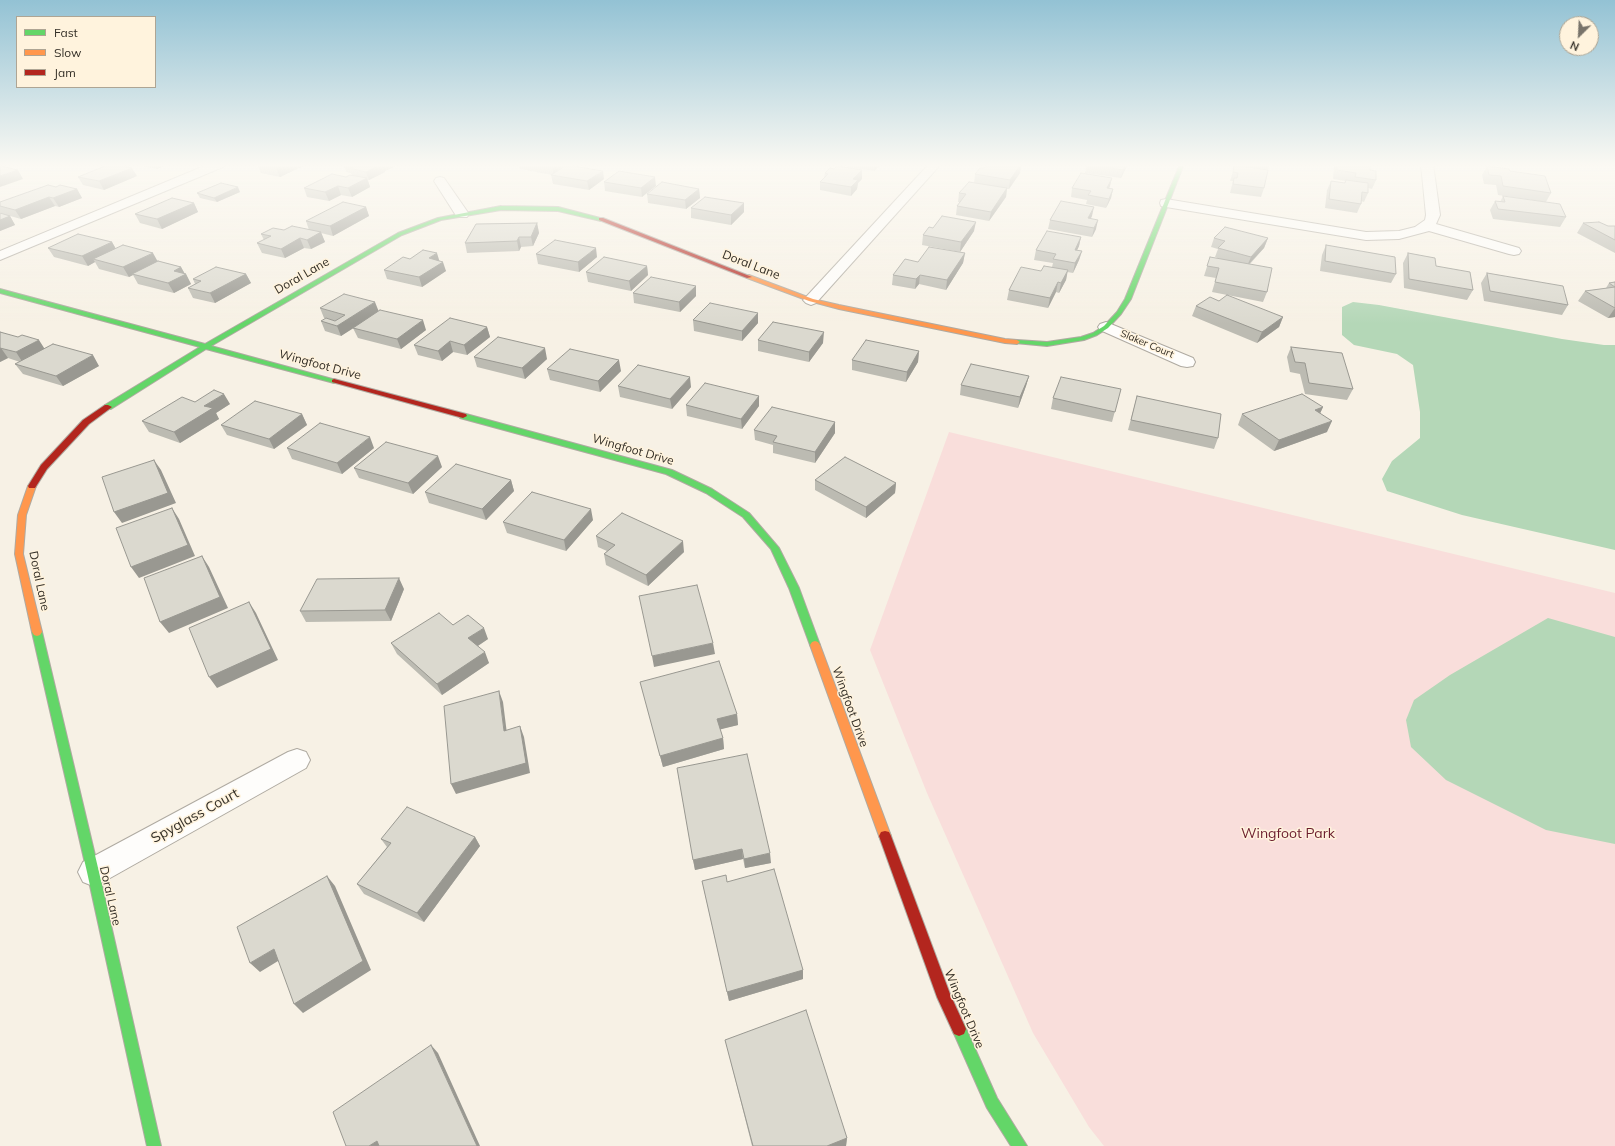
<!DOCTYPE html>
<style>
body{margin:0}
#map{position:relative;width:1615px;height:1146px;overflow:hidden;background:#f7f1e5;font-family:Mulish,sans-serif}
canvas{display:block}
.legend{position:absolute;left:16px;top:16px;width:140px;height:72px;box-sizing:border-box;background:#fff3dd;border:1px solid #aea594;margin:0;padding:5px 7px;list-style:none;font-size:12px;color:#342f27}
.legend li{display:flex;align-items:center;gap:8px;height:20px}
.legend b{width:20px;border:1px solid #aea594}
.north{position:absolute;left:1559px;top:16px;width:40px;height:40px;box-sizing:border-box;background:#fff3dd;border:1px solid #aea594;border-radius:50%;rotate:204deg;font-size:11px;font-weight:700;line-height:16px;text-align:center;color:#342f27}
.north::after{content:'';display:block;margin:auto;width:14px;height:18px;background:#78736a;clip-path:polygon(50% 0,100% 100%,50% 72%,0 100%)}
</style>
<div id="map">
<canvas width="1615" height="1146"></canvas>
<ul class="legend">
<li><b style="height:5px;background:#63d668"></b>Fast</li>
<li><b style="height:5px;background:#ff974d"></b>Slow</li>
<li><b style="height:5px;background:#b3261e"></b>Jam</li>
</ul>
<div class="north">N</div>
</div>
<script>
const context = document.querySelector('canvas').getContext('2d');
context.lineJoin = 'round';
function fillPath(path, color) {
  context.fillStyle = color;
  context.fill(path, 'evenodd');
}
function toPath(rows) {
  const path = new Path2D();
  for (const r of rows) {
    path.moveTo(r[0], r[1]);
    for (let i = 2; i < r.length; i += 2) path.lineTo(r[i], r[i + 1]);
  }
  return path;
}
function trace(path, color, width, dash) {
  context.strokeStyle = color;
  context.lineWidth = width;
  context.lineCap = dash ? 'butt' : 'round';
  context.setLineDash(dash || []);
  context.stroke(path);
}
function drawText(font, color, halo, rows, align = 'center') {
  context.font = font + ' Mulish,sans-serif';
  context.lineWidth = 3;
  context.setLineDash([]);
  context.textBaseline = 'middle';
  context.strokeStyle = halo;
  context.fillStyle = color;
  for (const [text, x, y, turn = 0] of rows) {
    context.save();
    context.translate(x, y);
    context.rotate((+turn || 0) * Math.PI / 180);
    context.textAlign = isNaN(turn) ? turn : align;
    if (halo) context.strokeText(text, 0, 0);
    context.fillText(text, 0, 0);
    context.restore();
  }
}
const green = toPath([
 [949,432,1615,593,1615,1146,1104,1146,1089,1127,1033,1033,927,793,870,650]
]);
const water = toPath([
 [1353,302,1379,305,1562,339,1604,345,1615,345,1615,550,1462,515,1387,491,1382,479,1392,461,1420,438,1420,412,1413,365,1397,354,1354,345,1342,335,1342,307],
 [1548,618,1615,637,1615,844,1546,830,1446,780,1411,747,1406,720,1414,700,1450,675]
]);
const street = toPath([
 [209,164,225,164,223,167,0,260,0,251,209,164],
 [929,164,941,164,816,303,811,305,806,303,803,300,806,297,929,164],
 [1421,164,1433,164,1440,215,1436,224,1519,248,1521,251,1519,254,1514,255,1509,254,1429,231,1399,239,1366,240,1166,207,1161,206,1160,203,1161,200,1166,199,1366,232,1399,231,1415,227,1425,220,1426,215,1421,164],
 [440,177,444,178,469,214,467,217,457,217,455,214,434,181,436,178,440,177],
 [1106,322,1193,358,1195,362,1193,366,1187,367,1181,366,1100,330,1098,327,1100,324,1106,322],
 [297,749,306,752,310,760,306,768,103,882,93,886,83,882,78,872,83,862,288,752,297,749]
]);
const fast = toPath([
 [1180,164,1184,164,1131,299,1121,314,1108,328,1097,335,1084,340,1047,346,1015,343,1014,342,1017,340,1047,342,1081,337,1093,333,1104,326,1117,312,1125,299,1180,164],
 [501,206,558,207,604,219,601,221,558,211,501,210,441,220,402,235,211,346,336,380,336,382,334,383,206,349,111,409,105,409,105,405,200,347,0,293,0,289,205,344,398,233,438,218,501,206],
 [460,414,466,414,672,470,712,489,749,513,779,548,799,588,820,645,818,648,815,649,812,648,810,645,789,588,771,549,743,517,706,493,666,474,460,418,460,414],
 [37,628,40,629,42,632,99,872,161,1146,147,1146,87,872,32,632,34,629,37,628],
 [959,1022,964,1024,997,1098,1027,1146,1011,1146,987,1108,952,1029,954,1024,959,1022]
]);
const slow = toPath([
 [749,275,813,299,839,305,1005,339,1017,340,1020,342,1017,344,1005,343,839,309,809,301,747,278,747,276,749,275],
 [32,483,36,486,26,515,23,554,42,632,40,635,37,636,34,635,32,632,15,554,18,515,28,486,32,483],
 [815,641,818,642,820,645,891,836,889,840,885,841,881,840,879,836,810,645,812,642,815,641]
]);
const jam = toPath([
 [599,218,603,218,752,277,747,278,599,220,599,218],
 [334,379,466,414,467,416,463,418,332,382,332,380,334,379],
 [105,405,108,405,112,407,89,424,47,469,35,488,29,488,28,486,41,465,83,420,105,405],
 [885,831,889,832,891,836,950,994,966,1029,964,1034,959,1036,954,1034,937,997,879,836,881,832,885,831]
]);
const wall = toPath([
 [133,164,169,164,157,169],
 [343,164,399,164,392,168,385,171,385,172,369,180,368,180,370,187,352,197,341,195,329,201,307,197,304,188,352,175,351,173,346,172],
 [518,164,569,164,569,165,604,179,589,190,553,184,551,175,552,175,520,169],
 [848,164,882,164,874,171,848,167],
 [988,164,1024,164,1024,165,1021,165,1020,173,1009,189,1007,189,1006,197,989,221,956,215,957,206,960,202,958,202,959,193,974,183,975,174,984,168],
 [1087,164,1128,164,1121,178,1085,173],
 [1235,164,1270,164,1268,170,1255,168,1264,188,1261,197,1230,193,1233,181,1230,181],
 [1334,164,1370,164,1370,170,1376,180,1372,189,1368,188,1368,193,1364,202,1361,201,1361,204,1357,213,1325,208,1327,190,1331,181,1344,183,1345,181,1333,179],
 [257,165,303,166,280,177,261,173],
 [1487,166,1510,171,1551,193,1546,202,1498,195,1496,185,1484,184,1482,175],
 [825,173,862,179,858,183,857,189,851,196,820,190,820,182,824,178],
 [137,176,104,190,83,185,78,177],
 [655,177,642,197,605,191,604,182],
 [1112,178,1109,188,1113,189,1111,198,1106,208,1086,204,1087,200,1071,197,1072,188],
 [56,187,77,189,82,198,59,207,55,206,21,219,10,216,15,225,0,231,0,213,1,213,0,212,0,202],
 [699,189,700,198,686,209,648,203,647,194],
 [240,192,217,202,200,198,197,193],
 [1503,196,1566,217,1560,227,1493,219,1490,210,1495,201,1500,202],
 [194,203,198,212,162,229,140,223,135,214],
 [366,207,369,216,333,236,321,233,325,242,311,249,304,248,285,258,262,253,257,243,264,240,261,234,284,230,309,230,306,221],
 [691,208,744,212,731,225,691,218],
 [1092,216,1091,218,1096,229,1092,237,1048,229,1050,220],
 [537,223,539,233,533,246,521,247,519,251,467,253,465,243],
 [1583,223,1608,226,1615,226,1615,253,1577,233],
 [933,228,974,231,960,252,922,245,923,235],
 [1081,237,1079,246,1077,250,1082,251,1079,260,1073,273,1067,272,1066,280,1059,293,1056,292,1048,308,1007,300,1009,290,1041,271,1052,267,1053,263,1034,260,1036,250],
 [1214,238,1268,238,1264,248,1250,264,1267,292,1263,302,1212,292,1216,278,1204,276,1210,257,1220,259,1215,257,1218,249,1211,247],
 [112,242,116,249,158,261,181,267,184,273,186,274,191,284,174,293,138,284,133,275,129,277,99,269,95,262,88,266,54,257,48,248],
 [1326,245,1396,274,1391,283,1320,271,1322,255],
 [965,253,963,263,946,290,919,284,915,289,892,285,893,275,918,262],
 [1408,253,1473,290,1467,300,1404,288,1403,263],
 [536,254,597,257,579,272,538,264],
 [410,259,439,261,446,271,422,287,387,279,384,270],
 [647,266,648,275,631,291,588,282,586,272],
 [1487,273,1568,305,1562,315,1484,301,1481,283],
 [246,274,251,283,215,303,193,298,188,288,195,284,193,279],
 [1615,282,1615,317,1608,318,1578,301,1585,291,1606,288,1609,283],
 [696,286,696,296,680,312,634,303,633,293],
 [1219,301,1283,317,1279,327,1257,343,1192,316,1196,306],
 [320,308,379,311,426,330,401,349,358,338,353,328,360,323,341,336,325,331,321,321,335,321,324,318],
 [758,313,758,323,742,341,694,331,693,320],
 [487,327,490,337,467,355,453,352,442,361,418,355,414,345],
 [0,332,45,349,99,366,63,386,23,374,15,364,20,362,8,358,0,362],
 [758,340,823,343,809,362,758,351],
 [1291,347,1353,389,1347,400,1305,394,1300,374,1290,372,1287,357],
 [919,351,918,362,906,382,852,370,852,360],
 [474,357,547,359,525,379,477,367],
 [547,369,621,371,600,392,550,380],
 [1029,376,1026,386,1018,408,960,395,961,385],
 [618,386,691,387,672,409,620,397],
 [1121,389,1112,422,1051,409,1053,398],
 [759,396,759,406,742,429,687,416,686,405],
 [1137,396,1218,438,1214,449,1128,430],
 [195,402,230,404,216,413,219,419,180,443,149,432,142,421],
 [1323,407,1320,413,1327,432,1274,451,1238,425,1242,414],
 [302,414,307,425,274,449,227,435,221,425],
 [835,422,835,433,815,463,773,453,773,445,755,440,754,430],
 [287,448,374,448,342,474,292,459],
 [442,467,413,494,359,478,354,468],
 [511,480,514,491,486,520,429,503,425,492],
 [815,480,896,483,895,493,866,518,815,490],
 [593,520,566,551,507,533,503,522],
 [596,536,684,552,648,586,606,565,604,554,607,551,598,547],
 [404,589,391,621,306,622,300,611],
 [453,625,488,639,478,646,489,663,442,695,397,654,391,643],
 [640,682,737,714,738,725,720,729,723,738,724,749,663,767,643,692],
 [677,768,771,863,745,868,743,859,695,870],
 [475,837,480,846,424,922,364,894,357,884,387,847,381,839],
 [702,881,727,882,803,970,803,979,729,1001],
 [725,1040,847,1138,846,1146,752,1146,728,1051]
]);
const shadedWall = toPath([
 [155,164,169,164,157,169],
 [286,164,302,164,303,166,280,177,276,168],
 [381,164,399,164,392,168,385,171,385,172,369,180,366,172],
 [556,164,569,164,569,165,554,175,552,166],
 [874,164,882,164,874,171],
 [1021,164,1020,173,1009,189,1010,180],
 [1126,164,1128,164,1121,178,1123,170],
 [132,168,137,176,104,190,99,181],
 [18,170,23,179,0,187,0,176],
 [862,170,862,179,858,183,857,189,851,196,851,187,853,179],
 [603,171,604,179,589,190,587,181],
 [655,177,656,186,642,197,641,188],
 [367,178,370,187,352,197,348,188],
 [1112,178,1110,186,1105,197,1107,188],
 [338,186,341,195,329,201,325,192],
 [238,187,240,192,217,202,214,198],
 [1007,188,1006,197,989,221,991,212],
 [77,189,82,198,59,207,53,198],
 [699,189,700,198,686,209,685,200],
 [1113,189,1111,198,1106,208,1109,199],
 [49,197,55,206,21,219,15,210],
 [194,203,198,212,162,229,157,219],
 [744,203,744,212,731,225,731,215],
 [366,207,369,216,333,236,330,226],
 [1094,207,1092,216,1086,227,1088,218],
 [10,216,15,225,0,231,0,220],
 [1098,220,1096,229,1092,237,1094,228],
 [976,222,974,231,960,252,961,242],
 [537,223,539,233,533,246,531,237],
 [321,232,325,242,311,249,307,240],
 [519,237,521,247,519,251,517,241],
 [1081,237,1079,246,1073,259,1075,250],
 [300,238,304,248,285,258,281,249],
 [1268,238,1264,248,1247,266,1251,257],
 [112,242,117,251,93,259,95,262,88,266,82,256],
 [596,248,597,257,579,272,578,262],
 [1082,251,1079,260,1073,273,1075,263],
 [153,253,158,262,132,274,133,275,129,277,123,267],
 [437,253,440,263,429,258],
 [965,253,963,263,946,290,947,280],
 [443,262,446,271,422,287,419,277],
 [647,266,648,275,631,291,629,281],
 [181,267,185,274,186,274,191,284,174,293,168,283,174,271],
 [1068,270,1066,280,1059,293,1061,283],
 [246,274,251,283,215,303,210,293],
 [920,275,919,284,915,289,916,279],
 [1058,282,1056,292,1048,308,1050,298],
 [696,286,696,296,680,312,679,302],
 [375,302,379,312,341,336,337,326],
 [1615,308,1615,317,1608,318],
 [758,313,758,323,742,341,742,331],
 [1283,317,1279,327,1257,343,1262,332],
 [423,320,426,330,401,349,397,339],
 [487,327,490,337,467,355,464,345],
 [824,332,823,343,809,362,809,352],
 [39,340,46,351,23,363,16,352],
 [450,341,453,352,442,361,438,351],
 [0,348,1,348,8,358,0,362],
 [545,348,547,359,525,379,522,368],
 [919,351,918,362,906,382,907,372],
 [93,355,99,366,63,386,56,376],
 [619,360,621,371,600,392,598,381],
 [1029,376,1026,386,1018,408,1020,397],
 [690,377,691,387,672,409,670,399],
 [224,394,230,404,216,413,219,419,180,443,174,432,204,406],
 [759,396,759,406,742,429,741,419],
 [1323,407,1318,418,1315,410],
 [302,414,307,425,274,449,269,439],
 [1332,421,1327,432,1274,451,1279,440],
 [835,422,835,433,815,463,815,452],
 [370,437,374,448,342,474,337,463],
 [438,456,442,467,413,494,408,483],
 [154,460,161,470,176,503,122,523,114,512],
 [511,480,514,491,486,520,482,509],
 [896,483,895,493,866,518,866,507],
 [172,508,179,519,195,556,139,578,131,567],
 [591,509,593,520,566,551,564,540],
 [683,541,684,552,648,586,646,575],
 [202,556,209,567,228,608,169,633,160,622],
 [399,578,404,589,391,621,385,610],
 [249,602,256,613,278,660,217,688,209,677],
 [484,628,488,639,473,649,468,638],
 [713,643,715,654,654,667,652,656],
 [485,652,489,663,442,695,437,684],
 [499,691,503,702,508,742,504,731],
 [737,714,738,725,718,730,717,719],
 [520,726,524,737,530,773,456,794,451,784],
 [723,738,724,749,663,767,660,756],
 [475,837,480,846,424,922,417,913],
 [742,849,743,859,695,870,693,860],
 [770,853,771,863,745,868,744,859],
 [327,876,335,886,371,970,303,1013,294,1004],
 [274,949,283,958,260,972,250,963],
 [803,970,803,979,729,1001,727,992],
 [431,1045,438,1053,480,1146,477,1146],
 [847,1138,846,1146,827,1146],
 [377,1141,384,1146,369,1146]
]);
const building = toPath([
 [110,164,114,164,132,168,99,181,78,177,110,164],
 [259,164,286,164,276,168,257,165,259,164],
 [344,164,381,164,366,172,350,168,355,166,344,164],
 [539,164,556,164,552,166,539,164],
 [988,164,1021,164,1010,180,975,174,980,168,984,168,988,164],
 [1087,164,1126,164,1123,170,1087,164],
 [1337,164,1370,164,1370,170,1376,171,1376,180,1355,177,1356,173,1337,170,1337,164],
 [567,165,603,171,587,181,551,175,567,165],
 [1234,165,1268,170,1264,188,1233,184,1234,178,1237,178,1238,173,1233,172,1234,165],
 [0,166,18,170,0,176,0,166],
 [837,166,862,170,853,179,858,180,851,187,820,182,828,174,825,173,830,168,834,169,837,166],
 [1487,166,1509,169,1510,171,1545,176,1551,193,1503,186,1501,176,1489,175,1487,166],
 [619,171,655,177,641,188,604,182,619,171],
 [1081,173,1112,178,1107,188,1113,189,1109,199,1088,195,1091,191,1072,188,1081,173],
 [332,174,346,177,350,175,367,178,348,188,338,186,325,192,304,188,332,174],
 [1346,180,1368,183,1368,193,1362,192,1361,204,1329,199,1331,181,1345,183,1346,180],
 [662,182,699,189,685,200,647,194,662,182],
 [969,182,1007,188,991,212,957,206,966,194,959,193,969,182],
 [221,183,238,187,214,198,197,193,221,183],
 [48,185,56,187,60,185,77,189,53,198,49,197,15,210,0,206,0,202,48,185],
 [1503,196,1560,204,1566,217,1498,209,1495,201,1505,202,1503,196],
 [705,197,744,203,731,215,691,208,705,197],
 [172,198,194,203,157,219,135,214,172,198],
 [1061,201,1094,207,1088,218,1098,220,1094,228,1050,220,1061,201],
 [343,202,366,207,330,226,306,221,343,202],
 [0,213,10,216,0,220,0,213],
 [942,216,976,222,961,242,923,235,929,227,933,228,942,216],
 [1599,222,1608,226,1615,226,1615,240,1583,223,1599,222],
 [537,223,531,237,519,237,517,241,465,243,476,224,537,223],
 [292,226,321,232,307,240,300,238,281,249,257,243,271,236,261,234,273,228,284,230,292,226],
 [1225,227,1268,238,1251,257,1218,248,1225,241,1214,238,1225,227],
 [1047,231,1081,237,1075,250,1082,251,1075,263,1053,259,1056,254,1036,250,1047,231],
 [78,234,112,242,82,256,48,248,78,234],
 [555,240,596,248,578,262,536,254,555,240],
 [123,245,153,253,123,267,93,259,123,245],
 [1326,245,1395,257,1396,274,1325,261,1326,245],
 [929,247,965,253,947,280,920,275,916,279,893,275,905,259,918,262,929,247],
 [423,250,437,253,429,258,443,262,419,277,384,270,403,257,410,259,423,250],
 [1408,253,1435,258,1436,266,1470,272,1473,290,1409,279,1408,253],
 [604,257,647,266,629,281,586,272,604,257],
 [1210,257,1272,268,1267,292,1215,282,1219,268,1207,266,1210,257],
 [158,261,181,267,174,271,186,274,168,283,132,274,158,261],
 [1044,266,1068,270,1061,283,1058,282,1050,298,1009,290,1021,267,1041,271,1044,266],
 [216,267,246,274,210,293,188,288,201,281,193,279,216,267],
 [1487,273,1563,286,1568,305,1490,291,1487,273],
 [651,277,696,286,679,302,633,293,651,277],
 [1615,282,1615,308,1585,291,1615,287,1609,283,1615,282],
 [344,294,375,302,337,326,321,321,326,318,335,321,345,315,320,308,344,294],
 [1227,295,1283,317,1262,332,1196,306,1210,297,1219,301,1227,295],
 [710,303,758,313,742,331,693,320,710,303],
 [380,310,423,320,397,339,353,328,380,310],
 [450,318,487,327,464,345,450,341,438,351,414,345,450,318],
 [773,322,824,332,809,352,758,340,773,322],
 [0,332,18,337,22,335,39,340,16,352,0,348,0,332],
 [498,337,545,348,522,368,474,357,498,337],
 [866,340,919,351,907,372,852,360,866,340],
 [53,344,93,355,56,376,15,364,53,344],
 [1291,347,1342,353,1353,389,1309,383,1305,363,1295,362,1291,347],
 [570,349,619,360,598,381,547,369,570,349],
 [971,364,1029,376,1020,397,961,385,971,364],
 [638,365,690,377,670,399,618,386,638,365],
 [1061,377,1121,389,1115,412,1053,398,1061,377],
 [705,383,759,396,741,419,686,405,705,383],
 [214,390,224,394,204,406,213,408,174,432,142,421,182,397,195,402,214,390],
 [1302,394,1323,407,1315,410,1332,421,1279,440,1242,414,1302,394],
 [1137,396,1221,414,1218,438,1131,420,1137,396],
 [255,401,302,414,269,439,221,425,255,401],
 [772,407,835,422,815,452,773,442,777,436,754,430,772,407],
 [320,423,370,437,337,463,287,448,320,423],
 [386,442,438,456,408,483,354,468,386,442],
 [845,457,896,483,866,507,815,480,845,457],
 [154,460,168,493,114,512,102,477,154,460],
 [456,464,511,480,482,509,425,492,456,464],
 [532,492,591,509,564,540,503,522,532,492],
 [172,508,188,545,131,567,116,528,172,508],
 [622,513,683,541,646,575,604,554,615,545,596,536,622,513],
 [202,556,220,597,160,622,144,578,202,556],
 [399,578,385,610,300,611,317,579,399,578],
 [697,585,713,643,652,656,639,596,697,585],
 [249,602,271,649,209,677,189,628,249,602],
 [439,613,453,625,468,615,484,628,468,638,485,652,437,684,391,643,439,613],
 [719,661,737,714,717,719,723,738,660,756,640,682,719,661],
 [499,691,504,731,520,726,526,763,451,784,444,706,499,691],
 [747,754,770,853,744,859,742,849,693,860,677,768,747,754],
 [407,807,475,837,417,913,357,884,391,843,381,839,407,807],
 [774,869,803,970,727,992,702,881,726,875,727,882,774,869],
 [327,876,363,961,294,1004,274,949,250,963,237,927,327,876],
 [806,1010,847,1138,827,1146,753,1146,725,1040,806,1010],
 [431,1045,477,1146,379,1146,377,1141,369,1146,346,1146,333,1112,431,1045]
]);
const farStreetnames = [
 ["Slaker Court",1147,344,23]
];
const streetNames = [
 ["Doral Lane",751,265,21],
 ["Doral Lane",302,276,-30],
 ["Wingfoot Drive",320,365,15],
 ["Wingfoot Drive",633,450,16],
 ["Doral Lane",39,581,78],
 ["Wingfoot Drive",850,707,70],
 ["Doral Lane",110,896,77],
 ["Wingfoot Drive",964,1009,67]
];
const nearStreetnames = [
 ["Spyglass Court",195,816,-29]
];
const nearParknames = [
 ["Wingfoot Park",1288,834]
];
fillPath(green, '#f9dedb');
fillPath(water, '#b4d7b7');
trace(street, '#afaaa1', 2);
trace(fast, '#afaaa1', 2);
trace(slow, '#afaaa1', 2);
trace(jam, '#afaaa1', 2);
fillPath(street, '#fefdfb');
fillPath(fast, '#63d668');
fillPath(slow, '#ff974d');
fillPath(jam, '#b3261e');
fillPath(wall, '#bcbbb2');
fillPath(shadedWall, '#999891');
fillPath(building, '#dbd9cf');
trace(building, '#999891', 1);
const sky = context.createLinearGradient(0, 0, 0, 324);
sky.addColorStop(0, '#93c2d4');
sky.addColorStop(0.51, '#fbf9f3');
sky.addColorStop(1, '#fbf9f300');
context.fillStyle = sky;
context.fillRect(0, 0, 1615, 324);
drawText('10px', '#342f27', '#fff3dd', farStreetnames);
drawText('12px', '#342f27', '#fff3dd', streetNames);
drawText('14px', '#342f27', '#fff3dd', nearStreetnames);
drawText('14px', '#6c1d2d', '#fff3dd', nearParknames);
</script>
